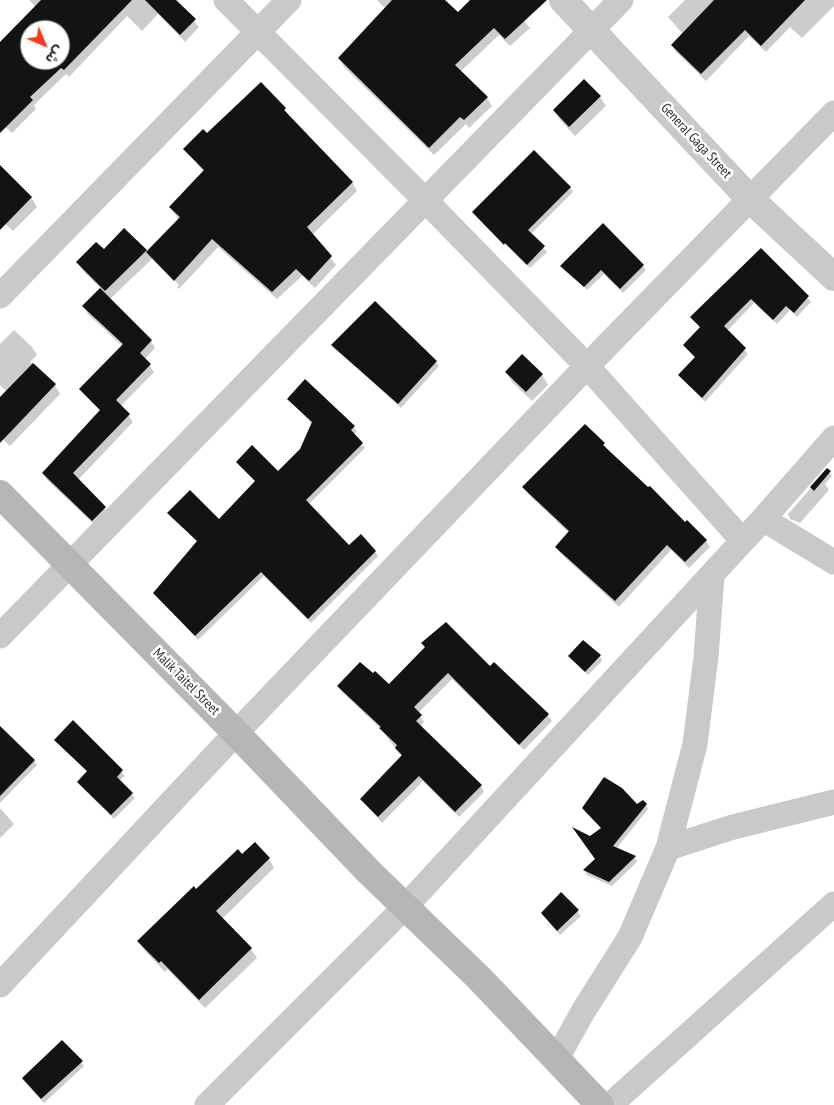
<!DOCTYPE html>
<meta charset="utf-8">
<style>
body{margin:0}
#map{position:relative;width:834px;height:1105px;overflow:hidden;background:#fff;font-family:"PT Sans Narrow","Noto Sans Arabic",sans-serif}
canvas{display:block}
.north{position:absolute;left:20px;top:20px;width:50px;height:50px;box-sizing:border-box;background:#fff;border:1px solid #ababab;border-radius:50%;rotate:135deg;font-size:14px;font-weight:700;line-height:20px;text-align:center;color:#2c2c2c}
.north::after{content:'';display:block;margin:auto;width:18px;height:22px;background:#f63a1c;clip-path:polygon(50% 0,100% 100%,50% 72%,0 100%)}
</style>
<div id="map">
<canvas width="834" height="1105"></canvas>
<div class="north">ش</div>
</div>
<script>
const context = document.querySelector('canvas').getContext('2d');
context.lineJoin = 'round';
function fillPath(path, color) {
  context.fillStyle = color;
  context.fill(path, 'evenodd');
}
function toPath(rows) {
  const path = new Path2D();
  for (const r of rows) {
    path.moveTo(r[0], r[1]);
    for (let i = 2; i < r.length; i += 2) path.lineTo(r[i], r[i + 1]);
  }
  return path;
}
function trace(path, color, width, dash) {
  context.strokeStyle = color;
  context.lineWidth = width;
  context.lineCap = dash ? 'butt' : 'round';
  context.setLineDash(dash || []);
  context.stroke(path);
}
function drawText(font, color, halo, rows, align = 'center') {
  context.font = font + ' "PT Sans Narrow",sans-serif';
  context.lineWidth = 5;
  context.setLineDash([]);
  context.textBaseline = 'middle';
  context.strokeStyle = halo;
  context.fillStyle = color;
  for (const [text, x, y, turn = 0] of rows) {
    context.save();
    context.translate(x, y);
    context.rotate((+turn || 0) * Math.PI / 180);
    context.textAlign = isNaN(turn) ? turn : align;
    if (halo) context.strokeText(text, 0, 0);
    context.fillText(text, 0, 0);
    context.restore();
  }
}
const shadow = toPath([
 [29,0,176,0,199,27,185,42,158,14,142,31,127,16,69,77,66,74,34,105,36,109,12,133,0,122,0,44,36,7],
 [30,30,60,30,60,60,30,60],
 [377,0,443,0,458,13,472,0,507,0,530,28,510,46,499,35,460,72,487,98,492,106,469,128,466,124,434,155,344,67,340,59,386,9],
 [685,0,834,0,834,6,802,38,790,27,766,52,749,36,706,81,676,52,672,45,683,34,668,17],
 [600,97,606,106,575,136,560,120,554,110],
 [285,109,290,117,352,182,357,191,312,235,336,265,315,288,302,276,277,299,218,247,179,289,152,261,177,287,179,285,153,258,110,299,151,341,155,348,145,359,154,372,121,406,133,422,78,480,109,514,97,527,47,480,43,473,100,411,80,389,122,346,88,314,84,307,101,289,83,271,78,262,104,250,146,251,147,253,179,220,170,207,204,172,185,149,207,135],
 [0,171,31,197,37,207,13,231,0,219],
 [570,187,573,192,531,234,547,252,530,268,476,216],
 [603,224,646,270,623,293,604,274,587,290,562,266],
 [761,250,811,302,797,317,790,310,777,324,754,303,727,331,748,354,705,402,680,375,695,358,684,345,701,328,692,317],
 [14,330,32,347,37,355,30,362,55,385,60,394,10,446,0,437,0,399,7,392,0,385,0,344],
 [333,345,436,362,439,366,401,408],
 [522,356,542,375,548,385,532,401,512,382,507,372],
 [288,399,354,427,357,432,353,435,365,448,309,504,349,547,375,552,378,556,311,623,264,576,198,640,155,593,198,542,169,513,220,521,256,482,238,462,278,473,301,449,312,424],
 [604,444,608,450,685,524,706,541,710,547,689,568,671,550,619,607,560,553,556,547,569,533,528,494,524,488],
 [827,470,832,476,825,484,829,490,800,523,790,519,788,514],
 [423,644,490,668,548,715,552,721,524,750,452,679,418,713,424,722,420,727,481,786,484,792,459,817,423,781,382,823,361,799,402,757,380,728,342,692,338,686,389,686,426,649],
 [569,656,600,656,602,661,588,675],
 [73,722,125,776,119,781,135,798,114,819,81,786,87,772,56,741],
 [0,752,34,761,37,765,0,803],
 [646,805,648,809,616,849,635,857,637,862,612,886,587,875,585,871,596,860,590,837,602,829,587,813],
 [0,808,14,824,0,838],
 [242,855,269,859,274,868,222,919,251,949,257,958,205,1008,167,969,165,972,144,950,139,941,196,890],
 [561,894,581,916,560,935,542,913],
 [62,1042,84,1066,44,1103,22,1079]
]);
const building = toPath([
 [41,0,132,0,64,70,61,68,30,97,33,100,0,133,0,42],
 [30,30,60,30,60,60,30,60],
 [145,0,176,0,196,19,180,35],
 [392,0,445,0,458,12,470,0,547,0,505,39,494,28,455,65,488,97,464,120,460,117,429,148,338,58],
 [714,0,805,0,761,46,745,30,701,74,671,45],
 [584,79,601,96,569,127,553,110],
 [261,82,286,108,284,110,353,182,307,227,332,256,309,281,296,269,272,292,212,239,174,281,146,252,180,217,169,207,204,170,183,149,203,129,207,133],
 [534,150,571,187,528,230,545,246,527,265,505,243,504,245,472,212],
 [0,165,32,197,0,230],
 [603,223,644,265,620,289,601,270,584,287,560,266],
 [124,228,147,250,105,291,76,262,96,242,104,249],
 [761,248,809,296,794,313,786,306,773,320,751,299,724,326,746,348,702,398,678,375,695,357,683,345,700,327,690,317],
 [100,288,152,340,140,353,151,364,116,400,130,414,73,473,106,507,92,521,42,473,100,410,79,389,123,344,82,306],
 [375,301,437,361,398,404,331,345],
 [522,354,543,374,526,392,505,372],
 [33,363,56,384,0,443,0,397],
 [305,379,355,426,351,430,363,443,306,500,349,545,361,534,376,551,308,619,261,572,195,636,153,593,197,541,167,513,190,490,219,519,255,481,236,462,252,445,278,471,300,449,312,422,287,399],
 [585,424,605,443,603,445,648,487,650,486,685,522,687,520,707,540,685,562,667,545,615,601,555,547,569,531,522,487],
 [827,468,831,471,814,491,810,487],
 [446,622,490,666,494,662,549,714,519,745,448,673,414,707,422,715,416,721,482,785,455,812,419,776,378,817,360,799,402,755,395,748,397,745,379,728,381,727,337,686,360,662,373,673,375,671,389,684,425,647,421,643],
 [583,640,601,655,585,672,568,656],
 [73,720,123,770,117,777,133,793,111,815,77,782,87,771,54,740],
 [0,726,35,760,0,796],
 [604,777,622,788,637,804,643,800,647,804,613,846,636,856,609,882,583,870,595,859,572,827,590,836,601,828,582,808],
 [255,842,270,858,216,911,252,948,199,1000,161,961,159,963,137,941,194,886,196,889,238,849,242,854],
 [561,892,579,910,557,931,541,913],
 [62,1040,83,1061,41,1099,22,1078]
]);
const minor = toPath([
 [226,0,425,200,587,366,742,540],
 [0,296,289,0],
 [763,519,834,562],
 [0,636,621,0],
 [668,848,733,827,834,802],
 [0,985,236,733,587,366,834,113],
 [556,1060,584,1010,630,937,668,848,695,744,706,657,712,575],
 [207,1105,405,907,763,519,834,438],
 [610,1105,834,904]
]);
const tertiary = toPath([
 [563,0,749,198,834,277]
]);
const secondary = toPath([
 [0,494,236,733,369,872,479,978,600,1105]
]);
const streetNames = [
 ["General Gaga Street",696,141,47],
 ["Malik Taitel Street",186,682,45]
];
fillPath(shadow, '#0003');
fillPath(building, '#131313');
trace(minor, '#c9c9c9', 25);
trace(tertiary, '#c9c9c9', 28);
trace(secondary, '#b6b6b6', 28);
drawText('14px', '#2c2c2c', '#fff', streetNames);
</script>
